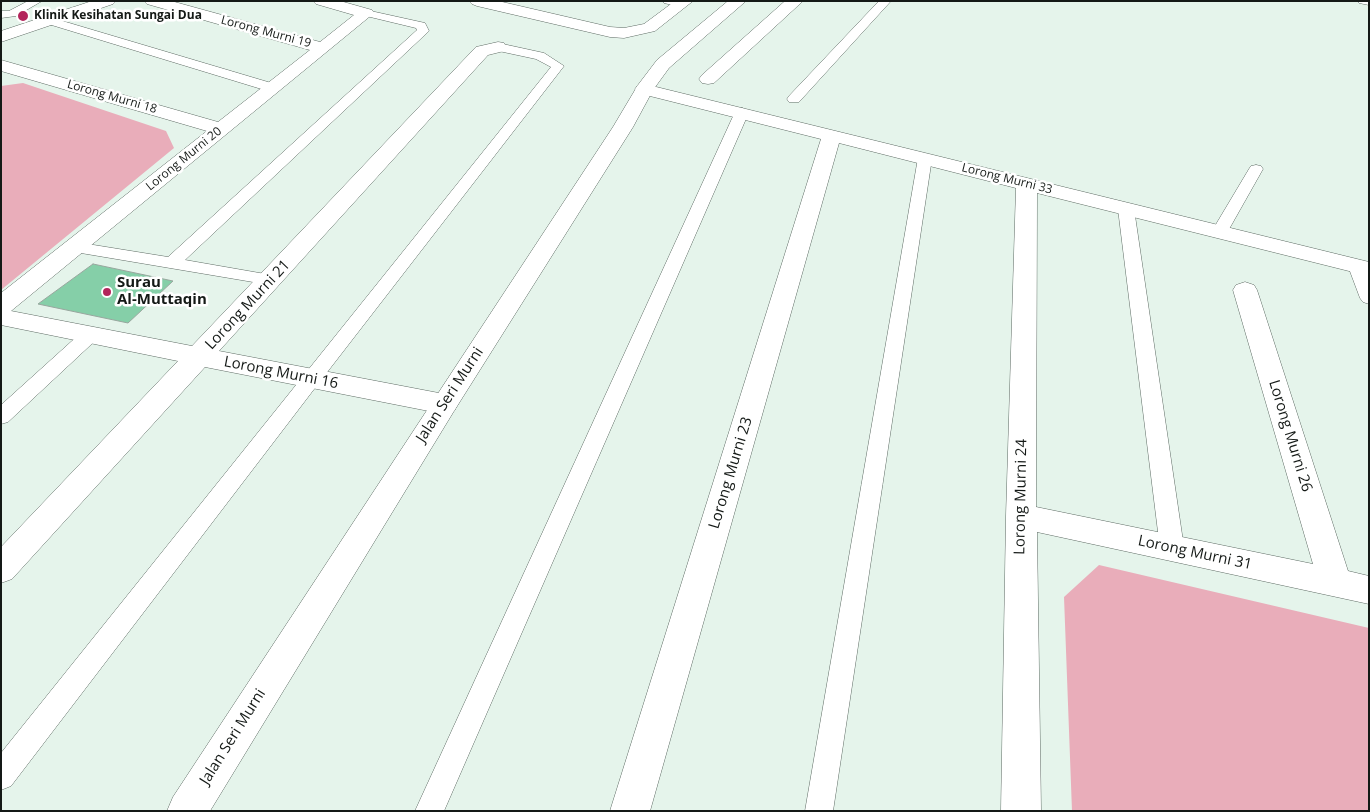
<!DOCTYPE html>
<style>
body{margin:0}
#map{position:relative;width:1370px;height:812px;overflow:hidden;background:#e5f4eb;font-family:"Open Sans",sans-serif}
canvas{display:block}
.frame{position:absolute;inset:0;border:2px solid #141916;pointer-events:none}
</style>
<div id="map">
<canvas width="1370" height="812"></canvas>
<div class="frame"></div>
</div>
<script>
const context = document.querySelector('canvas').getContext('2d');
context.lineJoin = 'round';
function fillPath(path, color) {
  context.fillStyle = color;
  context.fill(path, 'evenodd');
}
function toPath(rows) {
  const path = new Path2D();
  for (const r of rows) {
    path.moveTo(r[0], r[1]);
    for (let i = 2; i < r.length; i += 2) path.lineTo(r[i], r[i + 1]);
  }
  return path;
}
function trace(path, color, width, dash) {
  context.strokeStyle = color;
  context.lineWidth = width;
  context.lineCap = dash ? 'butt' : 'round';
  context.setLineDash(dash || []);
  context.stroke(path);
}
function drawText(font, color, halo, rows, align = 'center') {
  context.font = font + ' "Open Sans",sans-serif';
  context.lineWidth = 5;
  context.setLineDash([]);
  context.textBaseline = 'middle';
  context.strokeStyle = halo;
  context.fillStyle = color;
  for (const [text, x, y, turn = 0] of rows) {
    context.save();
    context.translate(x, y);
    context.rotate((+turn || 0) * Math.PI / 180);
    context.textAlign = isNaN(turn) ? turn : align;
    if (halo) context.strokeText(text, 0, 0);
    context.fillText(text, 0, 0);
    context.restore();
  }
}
const green = toPath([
 [23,83,166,131,174,148,1,290,1,86],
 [1099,565,1369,628,1369,811,1072,811,1064,597]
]);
const building = toPath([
 [93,264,173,281,128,323,38,304,93,264]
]);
const lane = toPath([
 [28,1,42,1,16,16,1,18,1,11,9,11,28,1],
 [663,1,684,1,687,4,681,7,664,3,663,1],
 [879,1,891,1,799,102,789,102,787,99,789,96,879,1],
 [1358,1,1369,1,1369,5,1359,3,1358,1],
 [366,10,425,23,429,31,185,260,271,275,277,276,280,280,277,284,271,285,69,251,67,247,69,243,75,242,168,257,417,30,416,28,362,15,360,13,366,10],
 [49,17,278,85,280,88,278,91,268,91,45,23,43,21,49,17],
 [498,43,544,53,564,66,318,384,11,786,1,790,1,753,551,67,536,59,494,50,492,47,494,44,498,43],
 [742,108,749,112,444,811,415,811,735,112,742,108],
 [925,154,930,155,932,158,833,811,805,811,918,158,920,155,925,154],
 [1256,165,1261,166,1263,169,1228,231,1226,234,1214,234,1212,231,1249,169,1251,166,1256,165],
 [1126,204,1132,206,1134,209,1184,548,1180,555,1172,558,1164,555,1160,548,1118,209,1120,206,1126,204],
 [1356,261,1362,262,1369,276,1369,304,1363,302,1360,298,1348,266,1350,262,1356,261],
 [90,329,97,331,99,335,97,339,8,422,1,424,1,405,83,331,90,329]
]);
const street = toPath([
 [92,1,116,1,113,4,1,42,1,31,92,1],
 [144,1,171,1,320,42,354,15,316,4,313,1,340,1,372,10,374,13,11,311,192,346,476,47,498,42,504,43,506,47,504,51,488,55,219,351,444,394,454,397,458,404,454,411,444,414,205,367,12,579,1,583,1,547,178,361,1,325,1,293,207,131,1,71,1,60,218,122,310,50,147,4,144,1],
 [469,1,498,1,610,27,624,28,644,24,675,1,693,1,655,31,624,38,610,37,477,6,472,4,469,1],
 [785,1,803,1,714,83,708,84,702,83,699,79,702,75,785,1],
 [644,84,1369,262,1369,276,1037,193,1036,507,1313,564,1233,290,1236,285,1245,282,1254,285,1257,290,1348,571,1369,576,1369,604,1037,532,1041,811,1001,811,1006,516,1016,188,839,143,650,811,610,811,821,139,638,93,635,89,638,85,644,84]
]);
const secondary = toPath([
 [728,1,746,1,669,68,653,90,633,127,454,411,210,811,167,811,173,797,613,127,638,85,657,60,728,1]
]);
const markers = [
 [23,16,6,"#b3255b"],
 [107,292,5,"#b3255b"]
];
const farPoinames = [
 ["Klinik Kesihatan Sungai Dua",34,16]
];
const farStreetnames = [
 ["Lorong Murni 19",266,32,15],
 ["Lorong Murni 18",112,97,16],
 ["Lorong Murni 20",184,159,-39],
 ["Lorong Murni 33",1007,179,14]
];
const poiNames = [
 ["Surau",117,283],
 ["Al-Muttaqin",117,300]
];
const streetNames = [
 ["Lorong Murni 21",248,305,-47],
 ["Lorong Murni 16",281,373,11],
 ["Jalan Seri Murni",450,395,-57],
 ["Lorong Murni 26",1290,436,73],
 ["Lorong Murni 23",731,473,-73],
 ["Lorong Murni 24",1021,497,-89],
 ["Lorong Murni 31",1195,553,12],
 ["Jalan Seri Murni",233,737,-58]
];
fillPath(green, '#e9adba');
fillPath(building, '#85cfa8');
trace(building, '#98a69e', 1);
trace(lane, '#5e6b64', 1);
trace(street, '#5e6b64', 1);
trace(secondary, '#5e6b64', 1);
fillPath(lane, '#fff');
fillPath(street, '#fff');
fillPath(secondary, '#fff');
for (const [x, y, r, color] of markers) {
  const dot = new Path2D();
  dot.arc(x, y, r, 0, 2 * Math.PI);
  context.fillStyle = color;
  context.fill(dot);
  trace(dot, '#fff', 2);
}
drawText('bold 12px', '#141916', '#fff', farPoinames, 'left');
drawText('12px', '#141916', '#fff', farStreetnames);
drawText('bold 15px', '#141916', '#fff', poiNames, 'left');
drawText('15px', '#141916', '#fff', streetNames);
</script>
